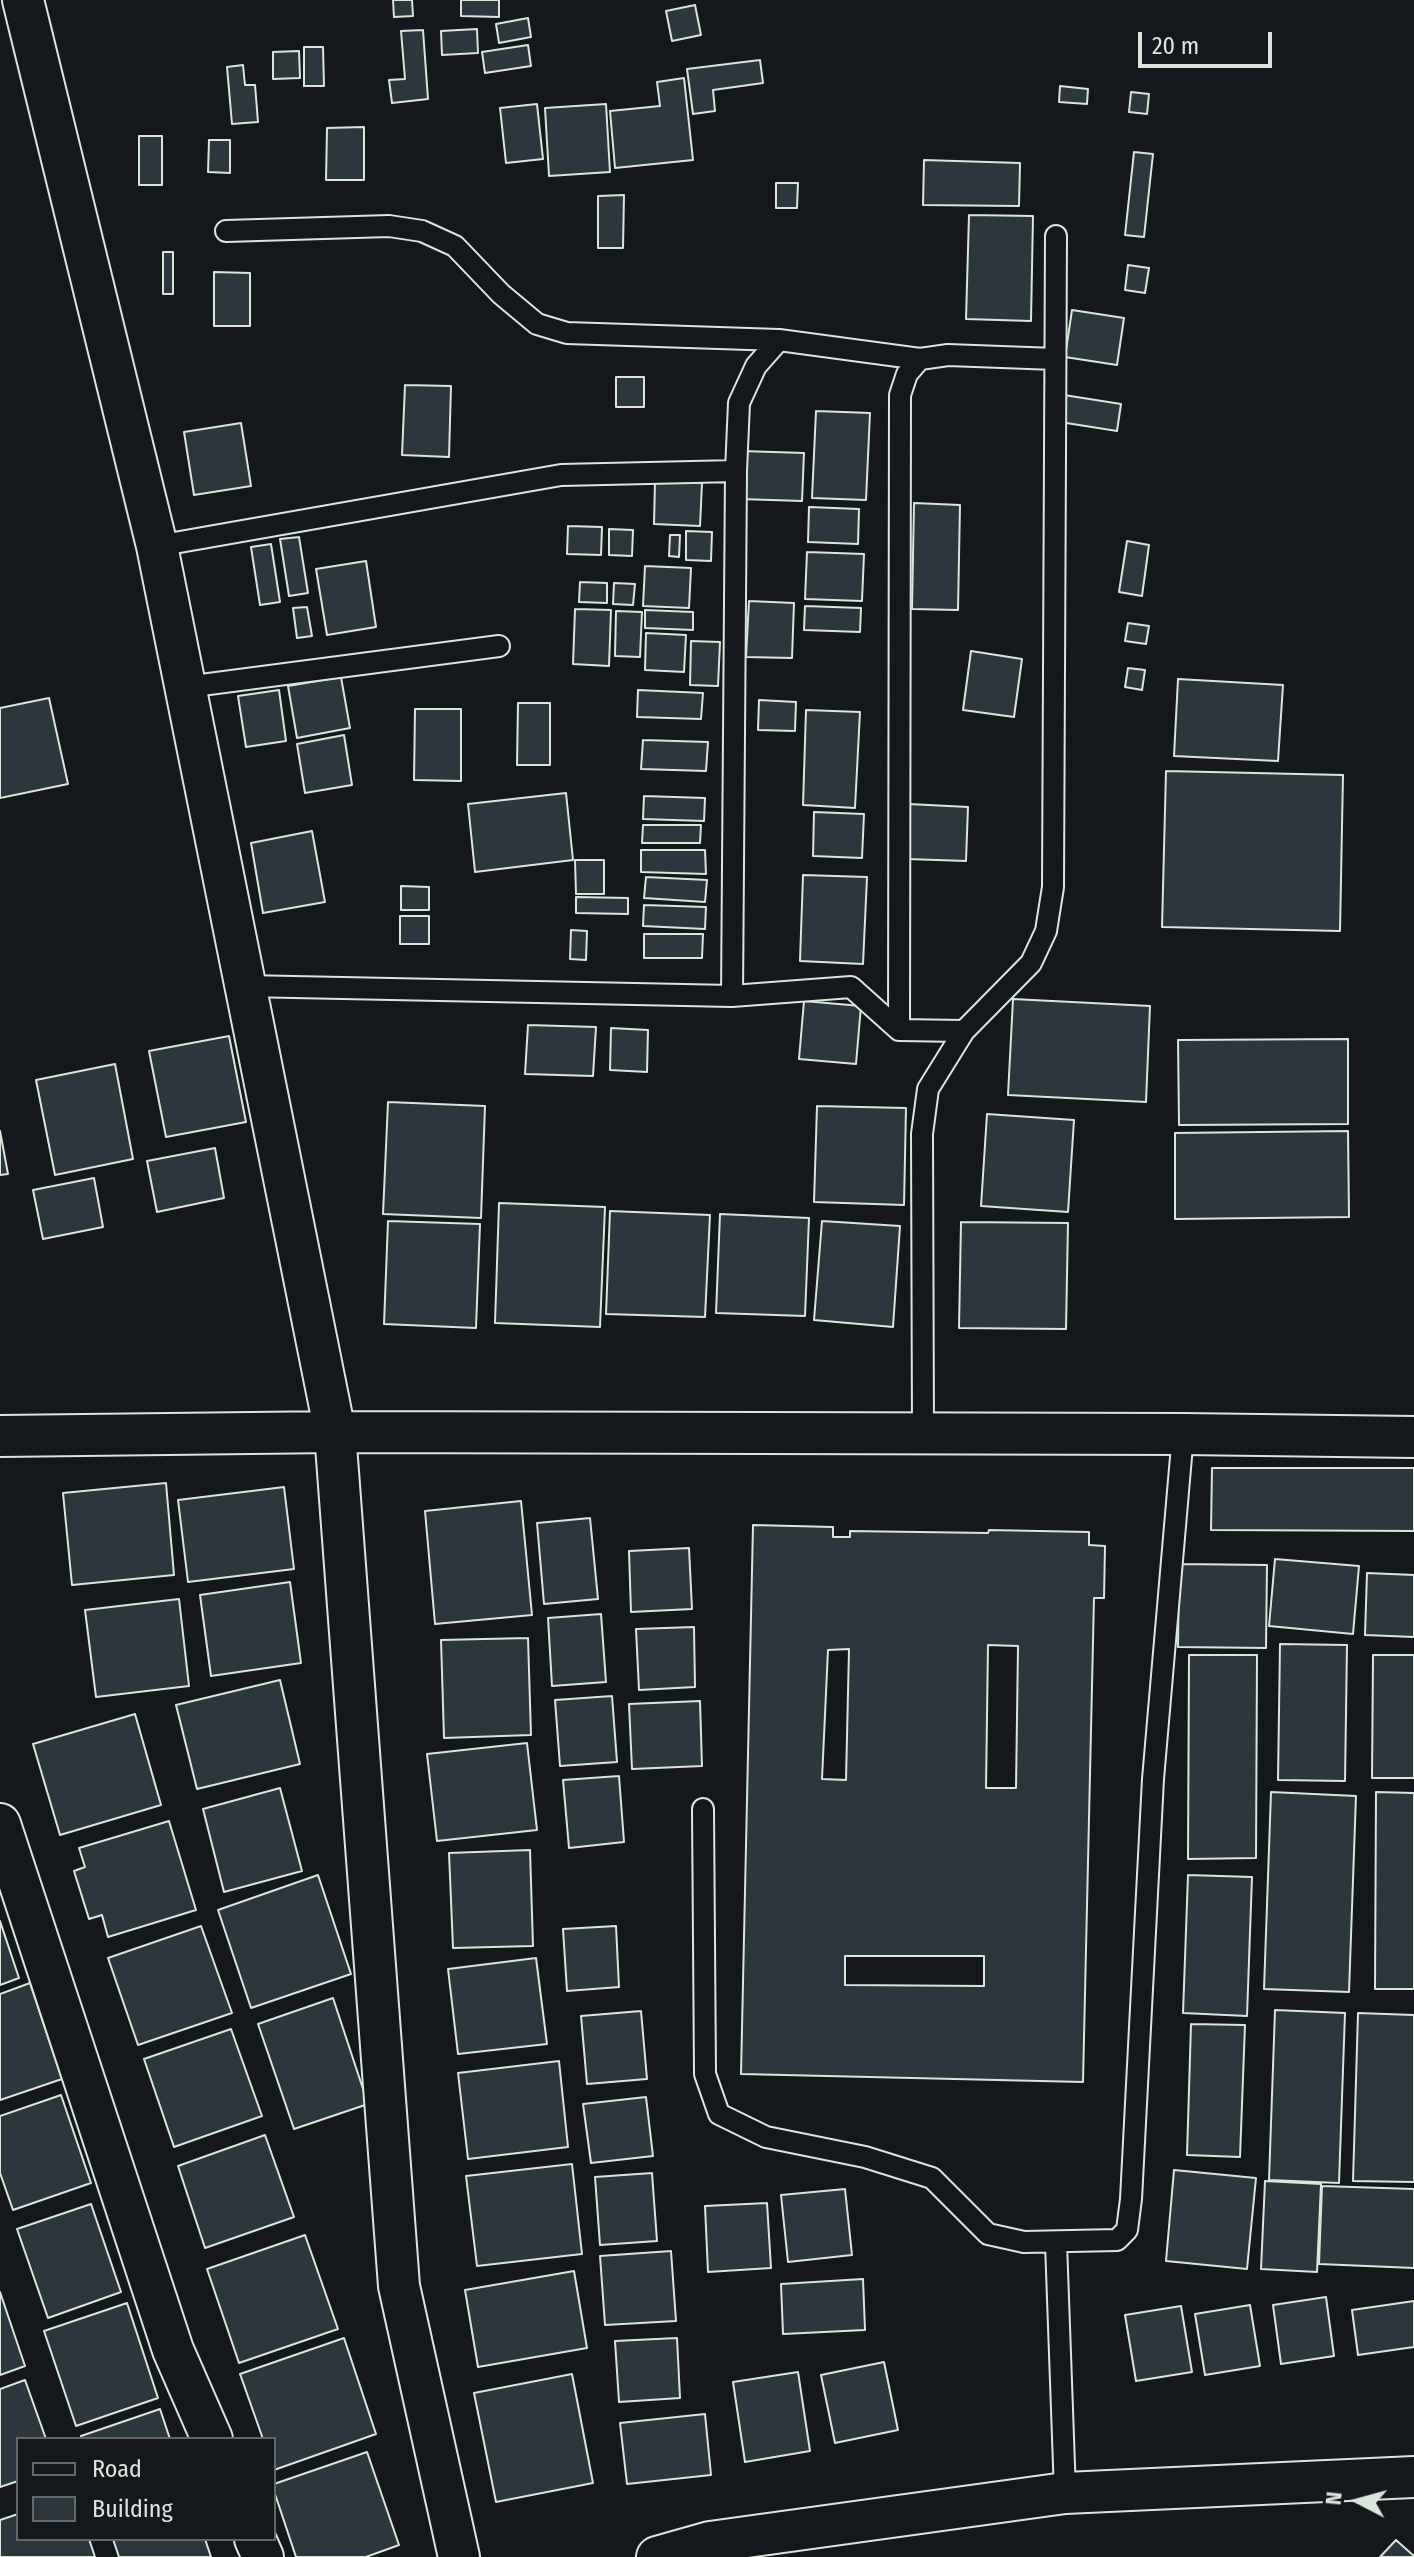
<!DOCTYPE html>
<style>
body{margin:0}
#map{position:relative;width:1414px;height:2557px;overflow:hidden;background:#14181c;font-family:"Fira Sans Condensed",sans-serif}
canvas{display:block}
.legend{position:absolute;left:16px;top:2437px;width:260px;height:104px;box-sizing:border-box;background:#14181c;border:2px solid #626a69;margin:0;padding:10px 14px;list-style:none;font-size:24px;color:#d8e6dc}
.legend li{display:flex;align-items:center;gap:16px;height:40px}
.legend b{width:40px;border:2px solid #626a69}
.north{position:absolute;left:1318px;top:2461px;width:80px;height:80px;-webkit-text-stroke:6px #14181c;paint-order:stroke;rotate:276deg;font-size:22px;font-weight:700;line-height:32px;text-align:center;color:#d8e6dc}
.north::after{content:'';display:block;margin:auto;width:28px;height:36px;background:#d8e6dc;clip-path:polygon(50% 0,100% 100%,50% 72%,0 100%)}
.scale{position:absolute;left:1138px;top:32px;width:134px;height:36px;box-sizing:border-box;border:4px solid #d8e6dc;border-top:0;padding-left:10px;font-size:24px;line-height:28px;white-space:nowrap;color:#d8e6dc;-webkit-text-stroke:6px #14181c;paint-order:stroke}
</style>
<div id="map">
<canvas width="1414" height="2557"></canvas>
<ul class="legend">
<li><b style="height:10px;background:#14181c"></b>Road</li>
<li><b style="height:22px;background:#2c363c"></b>Building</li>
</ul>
<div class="north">N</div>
<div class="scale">20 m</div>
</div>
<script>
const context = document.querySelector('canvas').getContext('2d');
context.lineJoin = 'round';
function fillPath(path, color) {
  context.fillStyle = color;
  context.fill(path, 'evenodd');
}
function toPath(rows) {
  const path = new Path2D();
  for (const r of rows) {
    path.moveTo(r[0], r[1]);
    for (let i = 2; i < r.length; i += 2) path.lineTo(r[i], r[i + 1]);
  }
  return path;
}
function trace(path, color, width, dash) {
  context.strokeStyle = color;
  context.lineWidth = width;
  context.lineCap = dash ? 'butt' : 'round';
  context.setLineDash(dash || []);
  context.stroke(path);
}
const building = toPath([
 [393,0,412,0,413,16,394,17,393,0],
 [461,0,499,0,499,17,461,16,461,0],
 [695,5,701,35,672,41,666,11,695,5],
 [528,18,531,37,499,43,496,24,528,18],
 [477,29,478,53,442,55,441,31,477,29],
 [423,30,428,99,392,103,389,80,405,79,401,31,423,30],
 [528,45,531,66,485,73,482,52,528,45],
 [304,47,323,47,324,86,304,86,304,47],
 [299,51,300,78,273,79,273,52,299,51],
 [760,60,763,83,713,90,715,111,693,114,687,69,760,60],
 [243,65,245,85,255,85,258,122,232,124,227,67,243,65],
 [684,78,693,160,615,168,610,111,660,106,657,82,684,78],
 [1060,86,1088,89,1087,104,1059,102,1060,86],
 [1131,92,1149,94,1147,114,1129,112,1131,92],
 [537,104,543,159,506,163,500,108,537,104],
 [606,104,610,172,549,176,545,108,606,104],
 [364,127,364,180,326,180,327,128,364,127],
 [139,136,162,136,162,185,139,185,139,136],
 [209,140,230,140,230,173,208,172,209,140],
 [1134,152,1153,154,1144,237,1125,235,1134,152],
 [924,160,1020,163,1019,206,923,205,924,160],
 [776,183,798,183,797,208,776,208,776,183],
 [624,195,623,248,598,248,598,196,624,195],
 [969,215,1033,216,1031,321,966,319,969,215],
 [163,252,173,252,173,294,163,294,163,252],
 [1128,265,1149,268,1145,293,1125,290,1128,265],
 [214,272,250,273,250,326,214,326,214,272],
 [1072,310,1124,318,1117,365,1065,357,1072,310],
 [616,377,644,377,644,407,616,407,616,377],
 [405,385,451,386,449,457,402,455,405,385],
 [1064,395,1121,404,1117,431,1060,422,1064,395],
 [816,411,870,413,866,500,812,498,816,411],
 [241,423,251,486,194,495,184,432,241,423],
 [742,451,804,453,802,501,740,499,742,451],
 [655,481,702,483,700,526,654,524,655,481],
 [914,503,960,505,958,610,912,609,914,503],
 [809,507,859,509,858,544,808,542,809,507],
 [568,526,602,527,601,555,567,554,568,526],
 [609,529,633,530,632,556,609,555,609,529],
 [686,531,712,532,711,561,686,560,686,531],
 [670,535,680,535,679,557,669,556,670,535],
 [299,537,308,593,289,596,280,539,299,537],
 [1127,541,1149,545,1142,596,1119,592,1127,541],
 [271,544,280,602,260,605,251,547,271,544],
 [807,552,864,554,862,601,805,599,807,552],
 [366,561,376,627,327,635,316,569,366,561],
 [645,566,691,568,689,608,643,606,645,566],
 [580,582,607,583,607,603,579,602,580,582],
 [614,583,635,584,633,605,613,604,614,583],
 [749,601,794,603,792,658,746,657,749,601],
 [805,606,861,608,860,632,804,630,805,606],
 [307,607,312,636,297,638,293,608,307,607],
 [575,609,611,610,609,666,573,664,575,609],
 [645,610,693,612,693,630,645,628,645,610],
 [616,611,642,612,640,657,615,656,616,611],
 [1128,623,1149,626,1146,644,1125,641,1128,623],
 [646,633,686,635,684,672,645,670,646,633],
 [691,641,720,642,718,686,690,685,691,641],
 [971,651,1022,659,1014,717,963,710,971,651],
 [1128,668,1145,670,1142,690,1125,687,1128,668],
 [341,677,350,728,297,738,288,686,341,677],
 [1178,679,1283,685,1278,761,1174,756,1178,679],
 [279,690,286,741,246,747,238,696,279,690],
 [638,690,703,693,701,719,637,717,638,690],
 [49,698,68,784,0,798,0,708,49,698],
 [759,700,796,702,795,731,758,730,759,700],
 [518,703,550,703,550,765,517,765,518,703],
 [415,709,461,709,461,781,414,780,415,709],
 [806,710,860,712,855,808,803,805,806,710],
 [344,735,352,785,305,793,297,744,344,735],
 [643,740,708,742,706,771,641,769,643,740],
 [1166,771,1343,775,1340,931,1162,927,1166,771],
 [566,793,573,860,475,872,468,804,566,793],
 [644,796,705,798,704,821,643,819,644,796],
 [909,804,968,807,966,861,907,859,909,804],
 [814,812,864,814,862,858,813,856,814,812],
 [643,825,701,825,700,843,642,843,643,825],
 [312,831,325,902,263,913,251,843,312,831],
 [641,850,705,850,706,874,641,872,641,850],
 [575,860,604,860,604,894,576,894,575,860],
 [803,875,867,877,863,964,800,961,803,875],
 [646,877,707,880,705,902,644,898,646,877],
 [401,886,429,887,429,910,401,910,401,886],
 [576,897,628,898,628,914,576,913,576,897],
 [644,905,706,907,705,929,643,926,644,905],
 [400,916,429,916,429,944,400,944,400,916],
 [571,930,587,931,586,960,570,959,571,930],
 [644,934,703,934,702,958,644,958,644,934],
 [1013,999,1150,1006,1146,1102,1008,1095,1013,999],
 [804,1001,861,1006,856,1064,799,1059,804,1001],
 [528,1025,596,1027,593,1076,525,1074,528,1025],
 [611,1028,648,1030,647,1072,610,1070,611,1028],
 [229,1036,246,1122,166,1137,149,1051,229,1036],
 [1348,1039,1348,1124,1179,1125,1178,1040,1348,1039],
 [115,1064,133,1159,55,1175,36,1080,115,1064],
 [388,1102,485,1106,481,1218,383,1214,388,1102],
 [817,1106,906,1108,904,1205,814,1202,817,1106],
 [987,1114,1074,1120,1068,1212,981,1206,987,1114],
 [0,1131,8,1174,0,1175,0,1131],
 [1348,1131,1349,1217,1175,1219,1175,1133,1348,1131],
 [215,1148,224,1198,157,1212,147,1161,215,1148],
 [94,1178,103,1227,43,1239,33,1190,94,1178],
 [499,1203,605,1207,600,1327,495,1323,499,1203],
 [610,1211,710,1215,705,1317,606,1314,610,1211],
 [720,1214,809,1218,805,1316,716,1313,720,1214],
 [388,1221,480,1224,476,1328,384,1324,388,1221],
 [822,1221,900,1226,893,1327,814,1320,822,1221],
 [961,1222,1068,1223,1066,1329,959,1328,961,1222],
 [1212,1468,1414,1468,1414,1531,1211,1530,1212,1468],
 [166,1483,174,1575,72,1585,63,1493,166,1483],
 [284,1487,294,1569,188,1582,178,1500,284,1487],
 [521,1501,532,1615,435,1624,425,1511,521,1501],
 [590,1518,598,1599,544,1604,537,1523,590,1518],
 [753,1525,833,1527,833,1537,850,1537,850,1531,988,1533,989,1530,1089,1532,1089,1545,1105,1546,1104,1598,1094,1598,1083,2082,741,2074,753,1525],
 [988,1645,1018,1646,1016,1788,986,1788,988,1645],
 [849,1649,846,1780,822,1779,828,1650,849,1649],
 [845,1956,984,1956,984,1986,845,1985,845,1956],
 [689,1548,692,1609,631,1612,629,1551,689,1548],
 [1275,1559,1359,1566,1353,1634,1269,1626,1275,1559],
 [1179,1564,1267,1565,1266,1648,1178,1647,1179,1564],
 [1367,1573,1414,1575,1414,1637,1365,1635,1367,1573],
 [290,1582,301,1663,211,1676,200,1595,290,1582],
 [179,1599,189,1686,96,1697,85,1610,179,1599],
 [601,1614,606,1682,552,1686,548,1618,601,1614],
 [694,1627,695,1687,639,1690,636,1629,694,1627],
 [528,1638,531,1735,444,1738,441,1640,528,1638],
 [1280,1644,1347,1645,1345,1781,1278,1780,1280,1644],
 [1189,1655,1257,1655,1256,1858,1188,1859,1189,1655],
 [1373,1655,1414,1655,1414,1778,1372,1778,1373,1655],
 [280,1680,300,1764,197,1789,176,1705,280,1680],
 [612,1696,617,1762,560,1766,555,1700,612,1696],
 [700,1701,702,1766,632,1769,629,1704,700,1701],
 [135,1714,161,1805,60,1835,33,1744,135,1714],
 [527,1743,537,1830,437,1841,427,1754,527,1743],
 [619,1776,624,1842,569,1848,563,1780,619,1776],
 [280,1788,302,1871,224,1892,203,1809,280,1788],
 [1271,1792,1356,1796,1349,1992,1264,1989,1271,1792],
 [1376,1792,1414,1793,1414,1989,1375,1989,1376,1792],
 [169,1821,196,1910,108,1937,102,1915,89,1919,74,1871,85,1867,79,1848,169,1821],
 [530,1850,533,1946,453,1948,449,1853,530,1850],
 [318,1875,351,1974,251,2008,218,1910,318,1875],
 [1188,1875,1252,1877,1247,2016,1183,2013,1188,1875],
 [0,1921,19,1978,0,1985,0,1921],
 [201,1926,232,2013,138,2045,108,1958,201,1926],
 [616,1926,619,1987,567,1991,563,1929,616,1926],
 [536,1958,547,2044,458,2054,448,1969,536,1958],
 [30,1983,62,2079,0,2100,0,1994,30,1983],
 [333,1998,368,2104,294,2129,258,2024,333,1998],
 [1275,2010,1345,2013,1339,2183,1269,2180,1275,2010],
 [641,2011,647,2079,587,2084,581,2016,641,2011],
 [1358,2013,1414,2015,1414,2182,1353,2181,1358,2013],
 [1191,2024,1245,2025,1240,2157,1187,2155,1191,2024],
 [231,2029,262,2116,174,2147,144,2059,231,2029],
 [559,2061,568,2147,468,2159,458,2073,559,2061],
 [61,2095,91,2183,13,2210,0,2173,0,2116,61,2095],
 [646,2097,653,2156,591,2163,583,2104,646,2097],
 [265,2135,294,2217,205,2248,178,2166,265,2135],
 [572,2164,582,2254,477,2266,466,2176,572,2164],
 [1174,2170,1256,2178,1247,2269,1166,2261,1174,2170],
 [652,2173,657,2241,600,2245,595,2177,652,2173],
 [1265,2181,1321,2184,1317,2272,1261,2269,1265,2181],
 [1322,2186,1414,2189,1414,2268,1319,2264,1322,2186],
 [845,2189,852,2255,788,2262,781,2195,845,2189],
 [767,2203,771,2268,708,2272,705,2206,767,2203],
 [91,2204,121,2292,48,2318,17,2229,91,2204],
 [305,2235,338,2329,239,2363,207,2269,305,2235],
 [671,2251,676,2321,605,2325,600,2256,671,2251],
 [574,2271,587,2348,478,2367,465,2290,574,2271],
 [863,2279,865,2330,783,2334,781,2284,863,2279],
 [0,2292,25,2366,0,2375,0,2292],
 [1326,2297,1334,2356,1281,2364,1273,2305,1326,2297],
 [1414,2301,1414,2347,1358,2355,1352,2310,1414,2301],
 [127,2303,158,2398,76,2426,44,2331,127,2303],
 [1250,2305,1260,2366,1205,2375,1195,2314,1250,2305],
 [1181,2306,1192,2372,1136,2381,1125,2315,1181,2306],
 [344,2338,376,2434,274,2470,274,2439,263,2439,240,2374,344,2338],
 [677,2338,680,2398,619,2402,615,2341,677,2338],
 [884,2362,898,2430,835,2443,821,2375,884,2362],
 [798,2372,810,2451,745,2462,733,2382,798,2372],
 [572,2374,593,2483,496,2502,474,2393,572,2374],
 [25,2380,46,2439,18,2439,18,2481,0,2487,0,2389,25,2380],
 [160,2409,170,2439,82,2439,81,2436,160,2409],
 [705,2414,711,2475,627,2484,620,2423,705,2414],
 [367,2452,399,2545,366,2557,296,2557,274,2491,274,2484,367,2452],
 [18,2514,18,2539,89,2539,95,2557,0,2557,0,2520,18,2514],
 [113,2539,205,2539,211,2557,119,2557,113,2539],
 [1396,2540,1414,2556,1414,2557,1380,2557,1396,2540]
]);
const service = toPath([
 [226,231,389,226,422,231,455,246,501,294,537,324,567,333,779,340],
 [157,546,561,475,736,471],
 [186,687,499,646],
 [245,986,732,996,851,987,899,1030,964,1031],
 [732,996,736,471,739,403,756,366,779,340,920,359],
 [899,1030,900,395,907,374,920,359,948,355,1055,359],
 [923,1433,922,1134,928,1089,964,1031,1031,963,1046,931,1053,887,1056,236],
 [703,1809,705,2074,719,2114,766,2137,865,2157,932,2178,988,2234,1024,2242,1117,2240,1127,2230,1131,2199,1153,1779,1183,1434],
 [1056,2243,1065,2493]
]);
const minor = toPath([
 [23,0,157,546,335,1432,399,2286,459,2557],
 [0,1436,335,1432,1183,1434,1414,1437],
 [0,1824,173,2350,212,2439],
 [255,2539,263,2557],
 [657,2557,710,2542,1065,2493,1414,2477]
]);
fillPath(building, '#2c363c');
trace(building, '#d8e6dc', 2);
trace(service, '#d8e6dc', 24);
trace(minor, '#d8e6dc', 44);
trace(service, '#14181c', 20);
trace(minor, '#14181c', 40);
</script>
